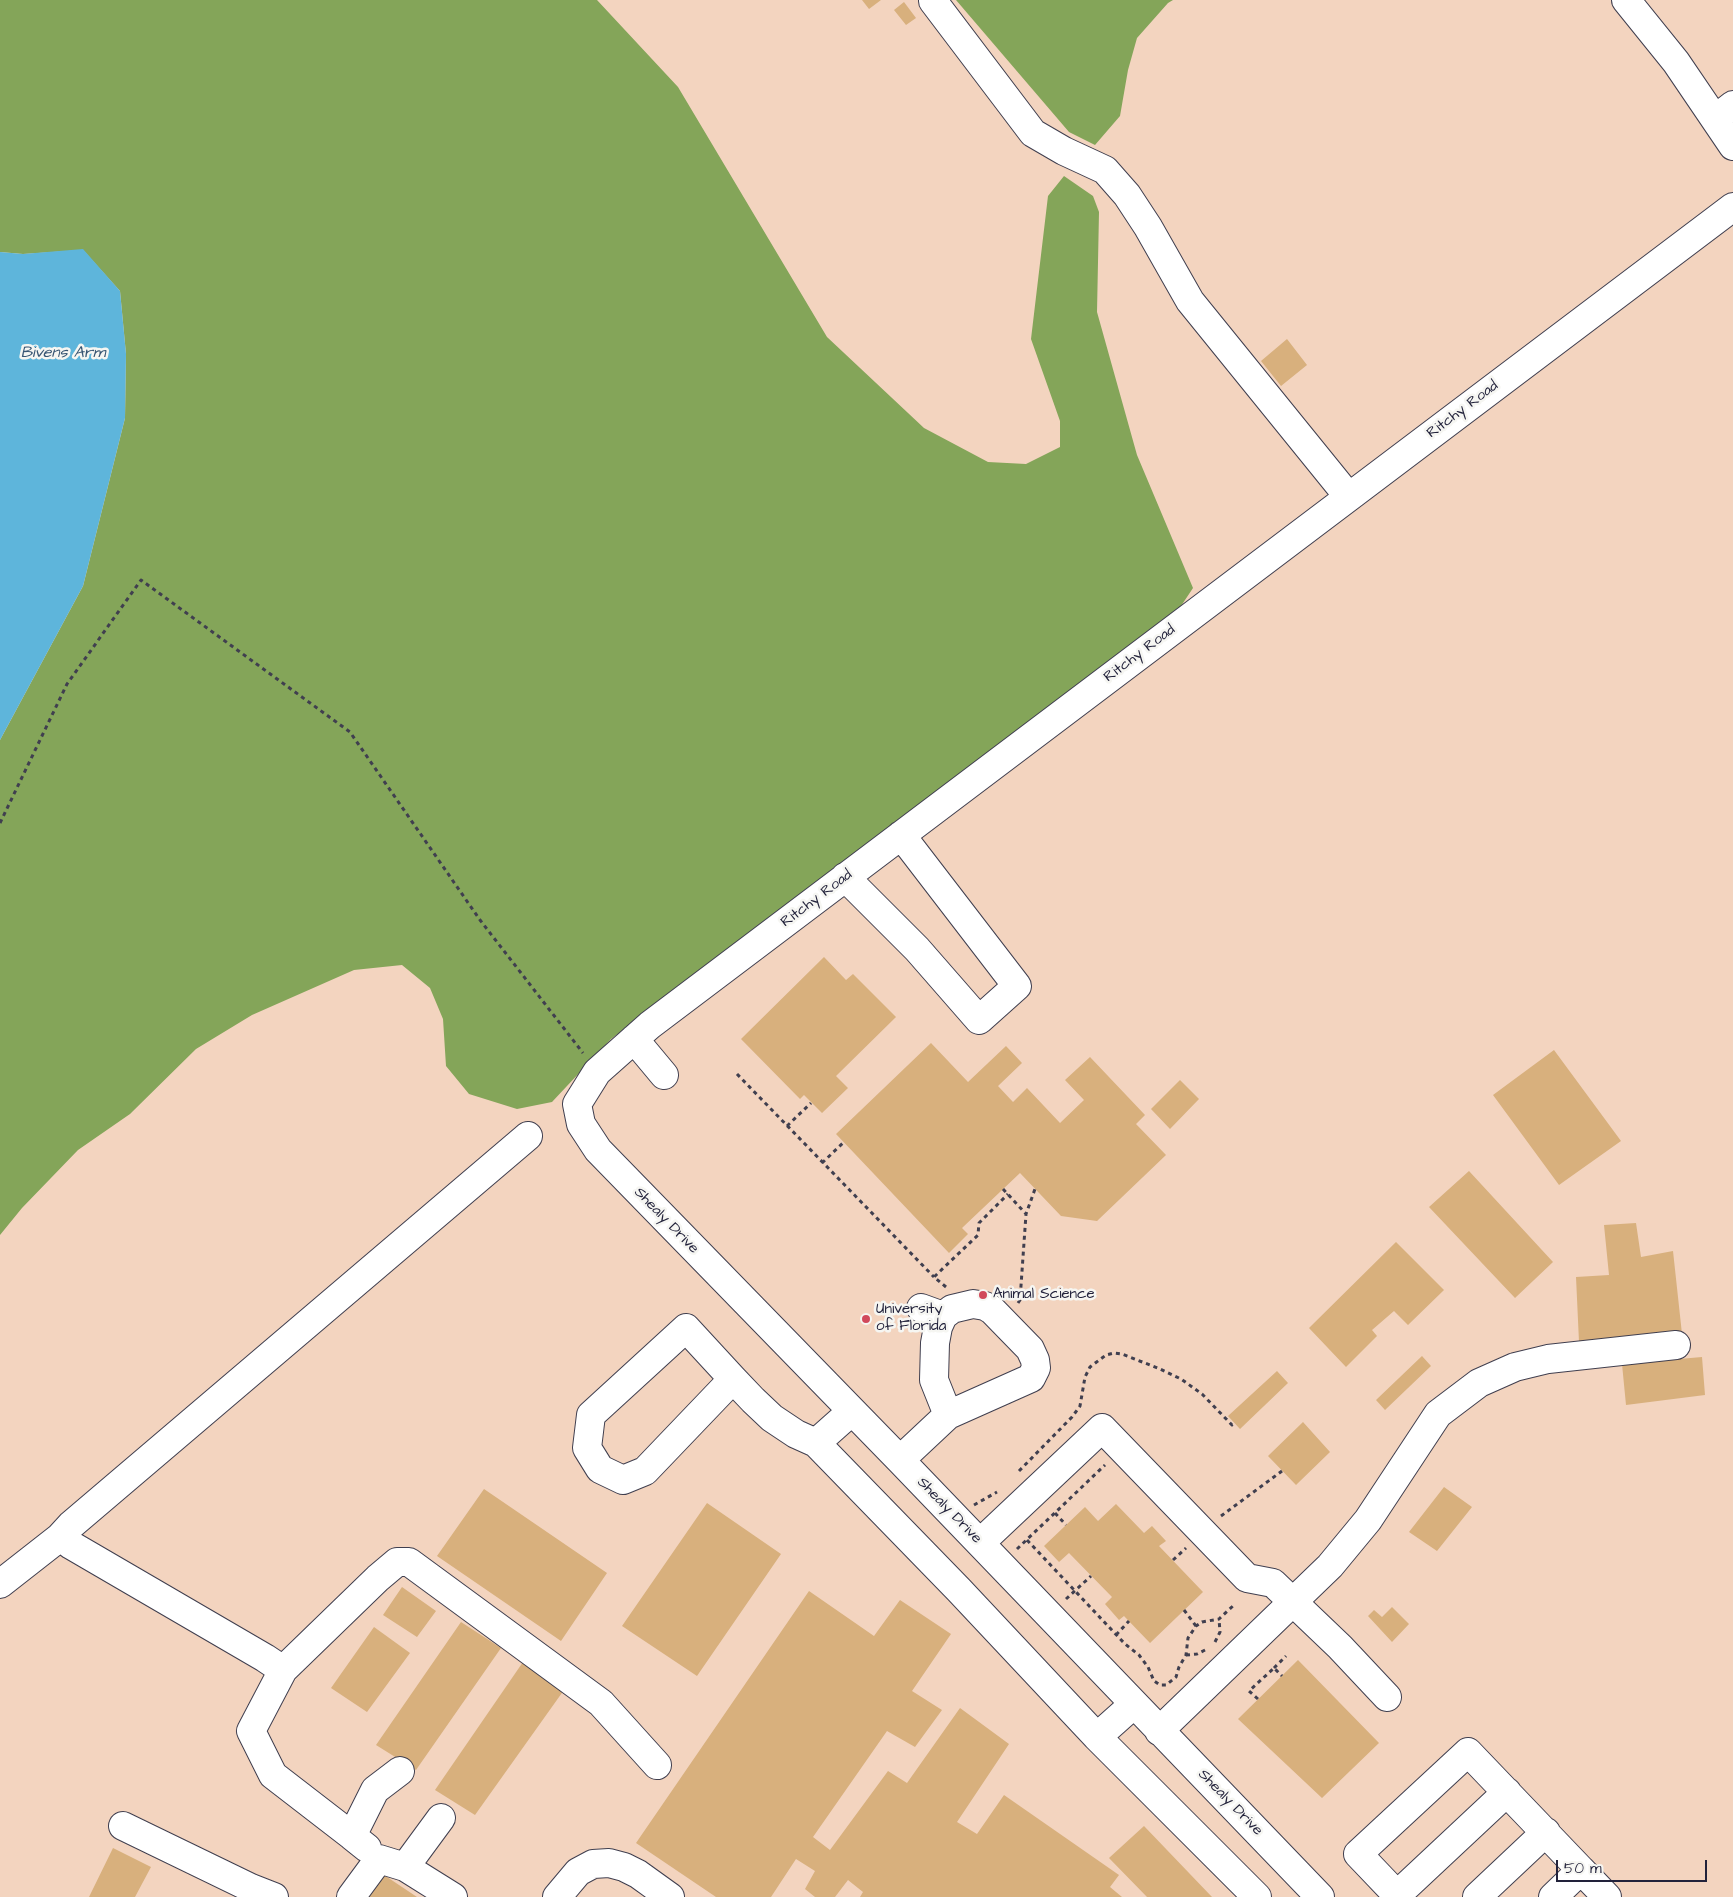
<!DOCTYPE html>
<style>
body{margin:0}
#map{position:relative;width:1733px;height:1897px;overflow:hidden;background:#eae1c0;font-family:"Architects Daughter",sans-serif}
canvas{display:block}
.scale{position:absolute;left:1556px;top:1860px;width:151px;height:22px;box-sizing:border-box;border:2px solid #22223b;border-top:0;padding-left:6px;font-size:15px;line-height:18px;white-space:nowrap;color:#22223b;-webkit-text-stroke:4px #f6f6f2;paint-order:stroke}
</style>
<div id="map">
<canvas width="1733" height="1897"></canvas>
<div class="scale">50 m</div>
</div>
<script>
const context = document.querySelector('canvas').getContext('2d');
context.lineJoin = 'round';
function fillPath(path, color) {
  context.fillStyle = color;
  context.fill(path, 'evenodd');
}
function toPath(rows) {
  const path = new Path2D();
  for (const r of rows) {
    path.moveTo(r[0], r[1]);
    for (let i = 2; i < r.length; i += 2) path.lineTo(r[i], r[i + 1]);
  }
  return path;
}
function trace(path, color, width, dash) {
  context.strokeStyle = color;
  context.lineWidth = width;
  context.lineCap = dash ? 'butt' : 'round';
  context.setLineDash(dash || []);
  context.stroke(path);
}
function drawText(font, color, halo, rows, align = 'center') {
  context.font = font + ' "Architects Daughter",sans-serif';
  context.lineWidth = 5;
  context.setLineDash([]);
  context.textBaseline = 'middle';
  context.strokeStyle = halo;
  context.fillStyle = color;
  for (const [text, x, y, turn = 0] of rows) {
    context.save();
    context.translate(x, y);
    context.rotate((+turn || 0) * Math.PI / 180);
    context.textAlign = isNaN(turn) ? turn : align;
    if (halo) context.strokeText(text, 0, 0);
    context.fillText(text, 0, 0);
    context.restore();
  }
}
const built = toPath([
 [0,0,1733,0,1733,1897,0,1897,0,740,83,586,125,418,126,354,120,291,23,254,0,252]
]);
const forest = toPath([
 [0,0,597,0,678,87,827,337,924,428,988,462,1026,464,1060,447,1060,421,1031,339,1048,196,1064,176,1093,196,1099,212,1097,312,1137,455,1193,588,1179,609,611,1039,552,1102,517,1109,469,1094,446,1066,443,1019,430,988,402,965,354,970,252,1015,196,1049,130,1114,78,1150,22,1208,0,1235,0,740,83,586,125,418,126,354,120,291,83,250,23,254,0,252],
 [956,0,1173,0,1168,3,1137,38,1128,70,1120,116,1095,145,1069,132]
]);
const water = toPath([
 [83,249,120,291,126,354,125,418,83,586,0,740,0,252,23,254]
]);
const building = toPath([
 [862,0,881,0,869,9],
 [904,2,916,18,906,25,894,10],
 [1287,339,1307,365,1281,386,1261,361],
 [824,957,846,980,853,974,896,1017,836,1076,848,1088,822,1113,804,1095,800,1099,741,1039],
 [931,1043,968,1082,1006,1046,1022,1063,998,1086,1013,1102,1027,1088,1060,1123,1084,1100,1065,1080,1090,1057,1145,1115,1136,1124,1166,1155,1097,1221,1061,1216,1020,1173,962,1228,968,1234,949,1253,836,1134],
 [1554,1050,1621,1141,1559,1185,1493,1095],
 [1180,1080,1199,1099,1170,1129,1151,1109],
 [1469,1171,1553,1262,1515,1298,1429,1207],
 [1636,1223,1641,1257,1673,1251,1682,1334,1579,1342,1576,1277,1609,1275,1604,1225],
 [1396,1242,1444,1290,1408,1325,1394,1311,1372,1330,1377,1336,1346,1367,1309,1328],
 [1422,1356,1431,1366,1385,1410,1376,1400],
 [1702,1357,1705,1395,1626,1405,1622,1364],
 [1277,1371,1288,1383,1240,1429,1228,1416],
 [1303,1422,1330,1452,1296,1485,1268,1456],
 [1444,1487,1472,1507,1437,1551,1409,1532],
 [484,1489,607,1573,561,1641,437,1556],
 [707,1503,781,1554,697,1676,622,1626],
 [1116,1504,1144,1533,1152,1526,1166,1541,1159,1546,1203,1592,1150,1643,1124,1616,1119,1620,1105,1604,1112,1597,1069,1553,1059,1562,1044,1546,1085,1507,1098,1521],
 [402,1587,436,1611,417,1637,383,1615],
 [809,1591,874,1636,900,1600,951,1634,912,1691,942,1710,915,1747,887,1731,813,1837,830,1850,888,1771,907,1783,960,1708,1009,1744,957,1822,977,1834,1004,1795,1119,1875,1110,1887,1122,1897,860,1897,863,1892,848,1880,835,1897,815,1897,805,1889,815,1871,796,1859,771,1897,716,1897,636,1843],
 [1392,1607,1409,1624,1392,1642,1368,1616,1374,1610,1382,1617],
 [461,1622,501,1648,416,1770,376,1745],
 [374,1627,410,1653,367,1712,331,1688],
 [1298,1660,1379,1743,1322,1798,1238,1719],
 [523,1662,564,1690,475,1815,435,1790],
 [1144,1826,1212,1897,1147,1897,1109,1858],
 [113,1848,151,1867,135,1897,89,1897],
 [381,1873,417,1897,365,1897]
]);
const path = toPath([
 [0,823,67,684,141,580,350,732,480,920,583,1053],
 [737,1074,934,1277],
 [787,1126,811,1103],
 [822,1163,844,1142],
 [1003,1189,1026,1214],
 [946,1287,934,1277,978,1235,979,1223,1008,1194],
 [1018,1303,1020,1300,1026,1214,1035,1189],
 [1019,1471,1072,1417,1080,1406,1085,1377,1090,1367,1106,1355,1114,1353,1122,1354,1160,1369,1181,1379,1202,1394,1232,1425,1235,1423],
 [974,1505,997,1492],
 [1055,1513,1066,1525],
 [1221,1516,1282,1471],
 [1027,1540,1125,1644,1139,1655,1148,1667,1154,1681,1160,1685,1166,1685,1176,1677,1179,1667,1186,1655,1188,1638,1196,1626,1202,1622,1219,1619,1234,1605],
 [1017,1549,1105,1465],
 [1173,1560,1186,1548],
 [1066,1599,1091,1576],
 [1184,1610,1196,1626],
 [1116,1635,1129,1621],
 [1215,1642,1220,1632,1219,1619],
 [1186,1655,1197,1654,1207,1649],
 [1274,1668,1286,1656],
 [1258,1699,1249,1691,1274,1668,1282,1676]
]);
const minor = toPath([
 [1626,0,1676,62,1733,146],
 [933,1,1033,133,1064,151,1105,170,1127,195,1148,227,1190,301,1348,496],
 [1715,119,1733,105],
 [845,877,917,949,979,1020,1017,986,901,835],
 [634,1039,664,1075],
 [921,1308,943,1316],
 [733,1379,645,1471,623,1480,600,1469,587,1448,591,1415,686,1328,733,1379,753,1400,772,1418,796,1434,816,1443,852,1411],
 [816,1443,959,1590,1097,1737,1134,1704],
 [900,1460,948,1415,1031,1378,1036,1368,1035,1360,1030,1349,992,1310,985,1306,973,1304,952,1309,943,1316,938,1327,935,1343,934,1380,948,1415],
 [980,1543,1102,1428,1247,1578,1273,1583,1340,1647,1387,1697],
 [0,1584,60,1537],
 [283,1670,378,1578,397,1562,409,1562,601,1703,657,1765],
 [1159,1731,1330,1566,1368,1520,1438,1414,1479,1383,1515,1367,1548,1359,1676,1345],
 [1097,1737,1257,1897],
 [123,1826,251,1888,274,1897],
 [352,1836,273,1775,251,1731,283,1670,265,1658,71,1545,60,1537,71,1525,528,1136],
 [367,1848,352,1836,375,1790,400,1771],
 [405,1867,441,1818],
 [1397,1895,1507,1792],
 [351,1897,379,1859,405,1867,453,1897],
 [557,1897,578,1872,593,1864,609,1863,624,1867,638,1874,670,1897],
 [1320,1897,900,1460,598,1150,581,1124,577,1104,597,1072,650,1025,1733,207],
 [1399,1897,1358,1854,1468,1752,1581,1870],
 [1477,1897,1546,1832],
 [1553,1897,1581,1870,1607,1897]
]);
const markers = [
 [983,1295,5,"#d1495b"],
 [866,1319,5,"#d1495b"]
];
const streetNames = [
 ["Ritchy Road",1463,410,-37],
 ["Ritchy Road",1140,654,-37],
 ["Ritchy Road",817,899,-37],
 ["Shealy Drive",666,1221,46],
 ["Shealy Drive",949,1511,46],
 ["Shealy Drive",1230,1803,46]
];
const poiNames = [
 ["Animal Science",993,1295],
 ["University",876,1310],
 ["of Florida",876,1327]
];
const waterNames = [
 ["Bivens Arm",63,354]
];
fillPath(built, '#f3d4bf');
fillPath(forest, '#84a559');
fillPath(water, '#5eb5db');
fillPath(building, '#d8b07d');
trace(minor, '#403f4f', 30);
trace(path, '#403f4f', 3, [4, 4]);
trace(minor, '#fff', 28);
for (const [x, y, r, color] of markers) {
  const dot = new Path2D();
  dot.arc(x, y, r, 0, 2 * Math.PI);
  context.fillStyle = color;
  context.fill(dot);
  trace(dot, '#f6f6f2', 2);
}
drawText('15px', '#22223b', '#f6f6f2', streetNames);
drawText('15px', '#22223b', '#f6f6f2', poiNames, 'left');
drawText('italic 16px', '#375573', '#f6f6f2', waterNames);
</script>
